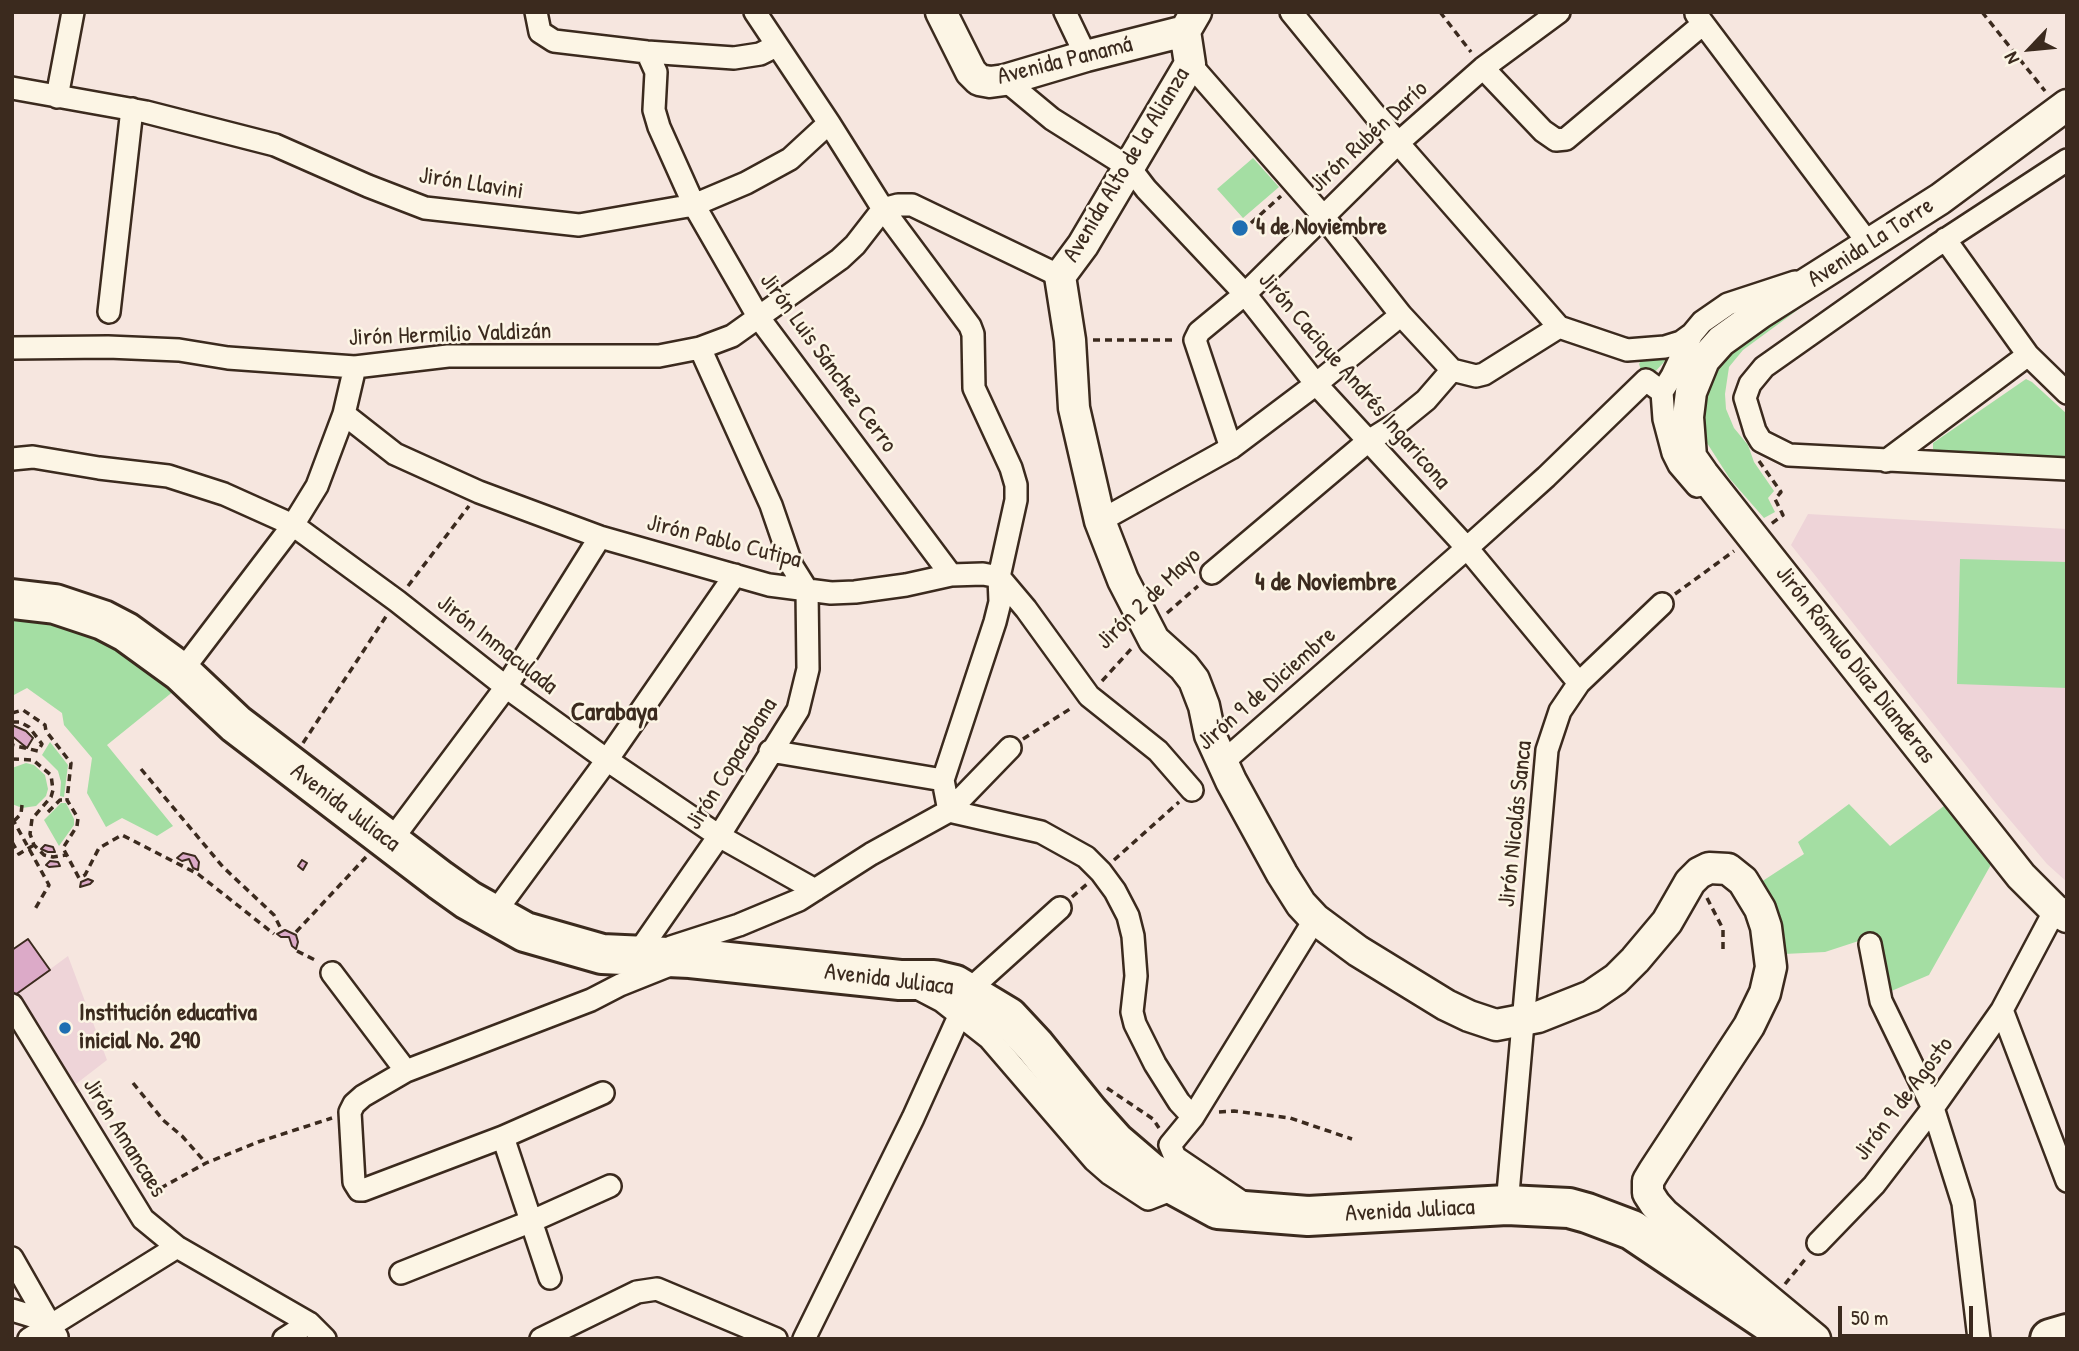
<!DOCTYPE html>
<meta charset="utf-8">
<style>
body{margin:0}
#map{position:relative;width:2079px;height:1351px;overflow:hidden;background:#f6e6df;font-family:"Patrick Hand",sans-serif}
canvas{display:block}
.frame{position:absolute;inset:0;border:14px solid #3b2a1e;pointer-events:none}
.north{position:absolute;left:1995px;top:14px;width:70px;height:70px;-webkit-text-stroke:5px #fcf5e5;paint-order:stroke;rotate:244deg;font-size:19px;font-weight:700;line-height:28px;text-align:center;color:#3b2a1e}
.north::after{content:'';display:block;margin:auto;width:24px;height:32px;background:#3b2a1e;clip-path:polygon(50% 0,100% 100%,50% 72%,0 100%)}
.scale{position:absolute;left:1838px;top:1306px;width:135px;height:32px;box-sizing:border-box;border:4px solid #3b2a1e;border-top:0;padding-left:9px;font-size:21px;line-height:24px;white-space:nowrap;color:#3b2a1e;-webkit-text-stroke:5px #fcf5e5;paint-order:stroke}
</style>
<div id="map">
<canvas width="2079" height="1351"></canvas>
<div class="frame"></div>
<div class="north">N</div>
<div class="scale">50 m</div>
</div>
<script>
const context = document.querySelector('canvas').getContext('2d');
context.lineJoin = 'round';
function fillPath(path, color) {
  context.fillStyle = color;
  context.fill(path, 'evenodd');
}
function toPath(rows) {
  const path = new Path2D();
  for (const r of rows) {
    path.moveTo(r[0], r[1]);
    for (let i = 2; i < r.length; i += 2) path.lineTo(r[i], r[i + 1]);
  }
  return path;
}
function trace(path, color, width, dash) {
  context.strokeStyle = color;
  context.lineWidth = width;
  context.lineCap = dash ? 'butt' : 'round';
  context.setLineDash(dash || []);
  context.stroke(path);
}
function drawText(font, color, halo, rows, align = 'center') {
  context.font = font + ' "Patrick Hand",sans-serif';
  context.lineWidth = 5;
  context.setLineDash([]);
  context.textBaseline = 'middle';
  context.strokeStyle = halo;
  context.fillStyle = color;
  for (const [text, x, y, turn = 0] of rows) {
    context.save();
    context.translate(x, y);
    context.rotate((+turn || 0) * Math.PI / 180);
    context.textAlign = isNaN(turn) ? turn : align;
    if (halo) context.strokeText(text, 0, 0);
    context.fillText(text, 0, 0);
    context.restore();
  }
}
const built = toPath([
 [1808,514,2067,529,2067,882,2047,864,1999,807,1791,545],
 [68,956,107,1060,72,1087,15,995]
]);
const green = toPath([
 [1253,158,1279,187,1243,218,1217,189],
 [1882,248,1743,350,1729,367,1725,394,1726,409,1734,428,1748,445,1754,462,1774,491,1768,498,1775,512,1764,518,1730,479,1707,443,1702,428,1702,394,1726,347],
 [1663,356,1665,361,1652,375,1644,373,1641,370,1639,364,1643,357],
 [2026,379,2032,382,2067,414,2067,459,1938,453,1933,449,1933,443],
 [1960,559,2067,562,2067,688,1957,684],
 [12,606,66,613,185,682,107,745,173,826,157,836,122,818,106,827,87,793,92,758,64,725,62,713,27,688,12,696],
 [50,742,68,765,64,797,60,796,61,782,58,771,42,755],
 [26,763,34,765,45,775,48,789,46,796,36,806,22,808,12,804,12,768],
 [61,803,66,803,74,819,74,825,59,846,44,820],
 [1948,803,1993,861,1929,975,1889,992,1877,935,1825,952,1784,954,1785,940,1781,921,1761,882,1804,854,1798,842,1849,804,1890,846]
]);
const building = toPath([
 [12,725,26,731,33,738,27,748,12,736,12,725],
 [45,845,53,847,55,852,48,852,41,849,45,845],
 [183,853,195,856,199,862,198,870,193,868,189,859,182,861,177,858,183,853],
 [302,860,307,863,303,870,298,866,302,860],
 [50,861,58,862,60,866,49,867,46,865,50,861],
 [88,879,93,881,90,884,80,887,81,882,88,879],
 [285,930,296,935,298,942,296,949,292,946,289,937,281,937,277,934,285,930],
 [28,939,50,970,15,995,12,990,12,950,28,939]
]);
const path = toPath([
 [1440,12,1471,52],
 [1982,12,2045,91],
 [1251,223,1281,196],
 [1093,340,1176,340],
 [1759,461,1781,492,1775,499,1783,515,1771,524],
 [408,586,469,506],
 [1675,594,1734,551],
 [1167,613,1198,586],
 [1102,681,1132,648],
 [12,713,23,710,45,725,46,731,71,763,67,800,78,818,77,826,63,848,79,878,85,875,99,848,122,835,198,874,274,934],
 [12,722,20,722,29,727,42,744,38,751,12,745],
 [1023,739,1073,707],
 [303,743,387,615],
 [12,759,33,760,51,775,53,790,51,797,32,819,30,834,34,845,44,855,53,857,66,855],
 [141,769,223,867,274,915,281,929],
 [48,812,60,800,67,800],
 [12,818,49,885,35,909],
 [14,821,21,814,22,805],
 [12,842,19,854,34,845],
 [1114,860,1179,802],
 [1072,897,1087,884],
 [1707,898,1723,929,1723,951],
 [296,932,366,857],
 [297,951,317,961],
 [133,1083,163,1120,182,1136,206,1163],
 [1107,1088,1153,1119,1159,1128],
 [1219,1112,1234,1111,1290,1118,1352,1139],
 [150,1194,206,1163,258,1142,332,1118],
 [1785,1284,1807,1257]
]);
const street = toPath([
 [536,12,540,32,554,41,647,52,734,58,760,54,776,46],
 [755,12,829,123,883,209,970,326,973,334,974,388,1011,468,1016,485,1016,500,999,577,1000,602,995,622,943,780,949,811,1041,832,1086,857,1101,872,1115,891,1128,916,1133,936,1136,976,1132,1012,1135,1024,1155,1064,1179,1102,1193,1117],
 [1065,12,1086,56],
 [1291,12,1398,143,1559,327],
 [1696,14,1869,244],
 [647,52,656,72,654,110,659,127,694,205,759,318,951,575],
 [1190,64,1323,216,1401,315,1452,370],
 [1483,68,1543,131,1556,140,1566,139,1703,24],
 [1005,80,1052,119,1130,168,1146,189,1245,294,1316,384,1467,548,1579,683],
 [12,88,146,112,275,145,368,186,425,208,579,225,694,205,746,183,790,159,829,123],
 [57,97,73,12],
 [2067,160,1934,247,1764,367,1750,384,1745,398,1755,431,1761,441,1789,455,2067,469],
 [883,209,898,205,912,205,1060,276],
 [1945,239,2028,355,2067,393],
 [109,312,132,109],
 [12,348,108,347,179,350,228,358,355,367,448,356,659,356,700,348,732,336,840,259,855,245,883,209],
 [344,414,395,454,479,492,600,537,769,585,831,593,855,592,906,585,951,575,983,574,999,577,1026,609,1089,696,1158,751,1192,790],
 [1231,448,1195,340,1199,332,1245,294,1398,143,1483,68,1559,12],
 [12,459,33,457,99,468,168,476,224,494,293,525,397,601,506,687,607,760,719,836,815,890],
 [1886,461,2028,355],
 [1697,486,1679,465,1673,453,1664,419,1662,392,1672,376,1692,334,1702,322,1728,304,1795,282],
 [1100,521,1231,448,1316,384,1401,315],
 [1212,573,1367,442,1399,422,1426,400,1452,370,1476,376,1484,374,1559,327,1627,350,1665,347,1681,342,1692,334],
 [181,672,293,525,317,486,344,414,355,367],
 [770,751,943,780],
 [1223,762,1467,548,1546,477,1646,380,1662,392],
 [390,842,506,687,600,537],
 [493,915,607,760,735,575],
 [1870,944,1881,1001,1933,1108,1963,1203,1979,1339],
 [671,947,739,925,799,900,871,854,949,811,1010,748],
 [635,957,719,836,798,710,808,669,807,590,792,566,771,505,700,348],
 [332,973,406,1071],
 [921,990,942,1001,989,1038,1094,1160,1110,1174,1148,1199,1176,1188],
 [968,991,1060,908],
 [12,1005,143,1219,177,1247,309,1323,325,1339],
 [2002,1010,2067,1181],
 [603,1093,503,1137,363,1190,359,1190,354,1182,350,1112,354,1104,363,1096,406,1071,591,1000,620,985,670,965],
 [503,1137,550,1278],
 [1246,1205,1175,1157,1170,1145,1193,1117,1315,919],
 [1507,1205,1547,750,1560,711,1579,683,1662,604],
 [1818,1243,1874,1185,1933,1108,2002,1010,2055,910],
 [12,1258,57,1337],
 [401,1273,532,1221,610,1186],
 [12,1310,48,1321],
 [29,1339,177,1247],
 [284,1339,309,1323],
 [541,1339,637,1292,657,1289,776,1339],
 [804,1339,913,1118,960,1014]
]);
const secondary = toPath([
 [941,12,971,72,979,80,990,82,1005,80,1086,56,1185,31],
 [1196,12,1185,31,1190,64,1083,245,1060,276,1070,340,1074,408,1100,521,1123,580,1154,640,1184,667,1194,680,1204,706,1210,735,1231,781,1282,874,1301,904,1315,919,1358,951,1446,1005,1469,1016,1496,1025,1538,1017,1591,996,1616,979,1635,960,1667,922,1690,882,1699,873,1709,868,1728,869,1743,881,1760,909,1766,927,1771,967,1765,993,1749,1026,1654,1171,1648,1181,1648,1193,1655,1204,1664,1214,1815,1339],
 [2067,105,1940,199,1760,313,1721,341,1704,360,1691,392,1688,417,1691,457,1703,474,2021,876,2055,910,2067,917]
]);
const highway = toPath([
 [12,599,55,604,103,620,126,632,181,672,236,724,440,880,468,900,525,932,602,954,690,958,900,980,934,980,955,985,1008,1017,1035,1046,1089,1113,1115,1142,1150,1172,1218,1209,1308,1216,1507,1205,1569,1208,1587,1213,1632,1230,1794,1339],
 [2050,1339,2067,1334]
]);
const markers = [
 [1240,228,9,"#1f6fb2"],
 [65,1028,7,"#1f6fb2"]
];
const streetNames = [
 ["Avenida Panamá",1065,61,-14],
 ["Jirón Rubén Darío",1369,137,-43],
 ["Avenida Alto de la Alianza",1127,165,-59],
 ["Jirón Llavini",471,184,9],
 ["Avenida La Torre",1871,243,-33],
 ["Jirón Hermilio Valdizán",450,335,-2],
 ["Jirón Luis Sánchez Cerro",828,363,54],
 ["Jirón Cacique Andrés Ingaricona",1354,381,49],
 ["Jirón Pablo Cutipa",724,542,14],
 ["Jirón 2 de Mayo",1149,599,-44],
 ["Jirón Inmaculada",497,645,38],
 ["Jirón Rómulo Díaz Dianderas",1855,665,52],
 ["Jirón 9 de Diciembre",1267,689,-41],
 ["Jirón Copacabana",732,764,-58],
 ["Avenida Juliaca",345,808,37],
 ["Jirón Nicolás Sanca",1516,824,-84],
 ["Avenida Juliaca",889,980,7],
 ["Jirón 9 de Agosto",1904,1099,-53],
 ["Jirón Amancaes",124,1138,58],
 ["Avenida Juliaca",1410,1211,-3]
];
const poiNames = [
 ["4 de Noviembre",1256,228],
 ["Institución educativa",79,1014],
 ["inicial No. 290",79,1042]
];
const neighbourhoodNames = [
 ["4 de Noviembre",1326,583],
 ["Carabaya",614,713]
];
fillPath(built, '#eed4d8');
fillPath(green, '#a4dea3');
fillPath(building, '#dcaac8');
trace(building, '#3b2a1e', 2);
trace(street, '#3b2a1e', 26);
trace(secondary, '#3b2a1e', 35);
trace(highway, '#3b2a1e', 44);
trace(path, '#3b2a1e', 3.5, [7, 5]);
trace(street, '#fcf5e5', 21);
trace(secondary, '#fcf5e5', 30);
trace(highway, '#fcf5e5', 38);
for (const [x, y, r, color] of markers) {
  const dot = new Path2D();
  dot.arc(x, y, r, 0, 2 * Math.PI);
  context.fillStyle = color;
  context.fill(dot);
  trace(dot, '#fcf5e5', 2.5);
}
drawText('24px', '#3b2a1e', '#fcf5e5', streetNames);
drawText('bold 24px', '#3b2a1e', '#fcf5e5', poiNames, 'left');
drawText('bold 26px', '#3b2a1e', '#fcf5e5', neighbourhoodNames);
</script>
